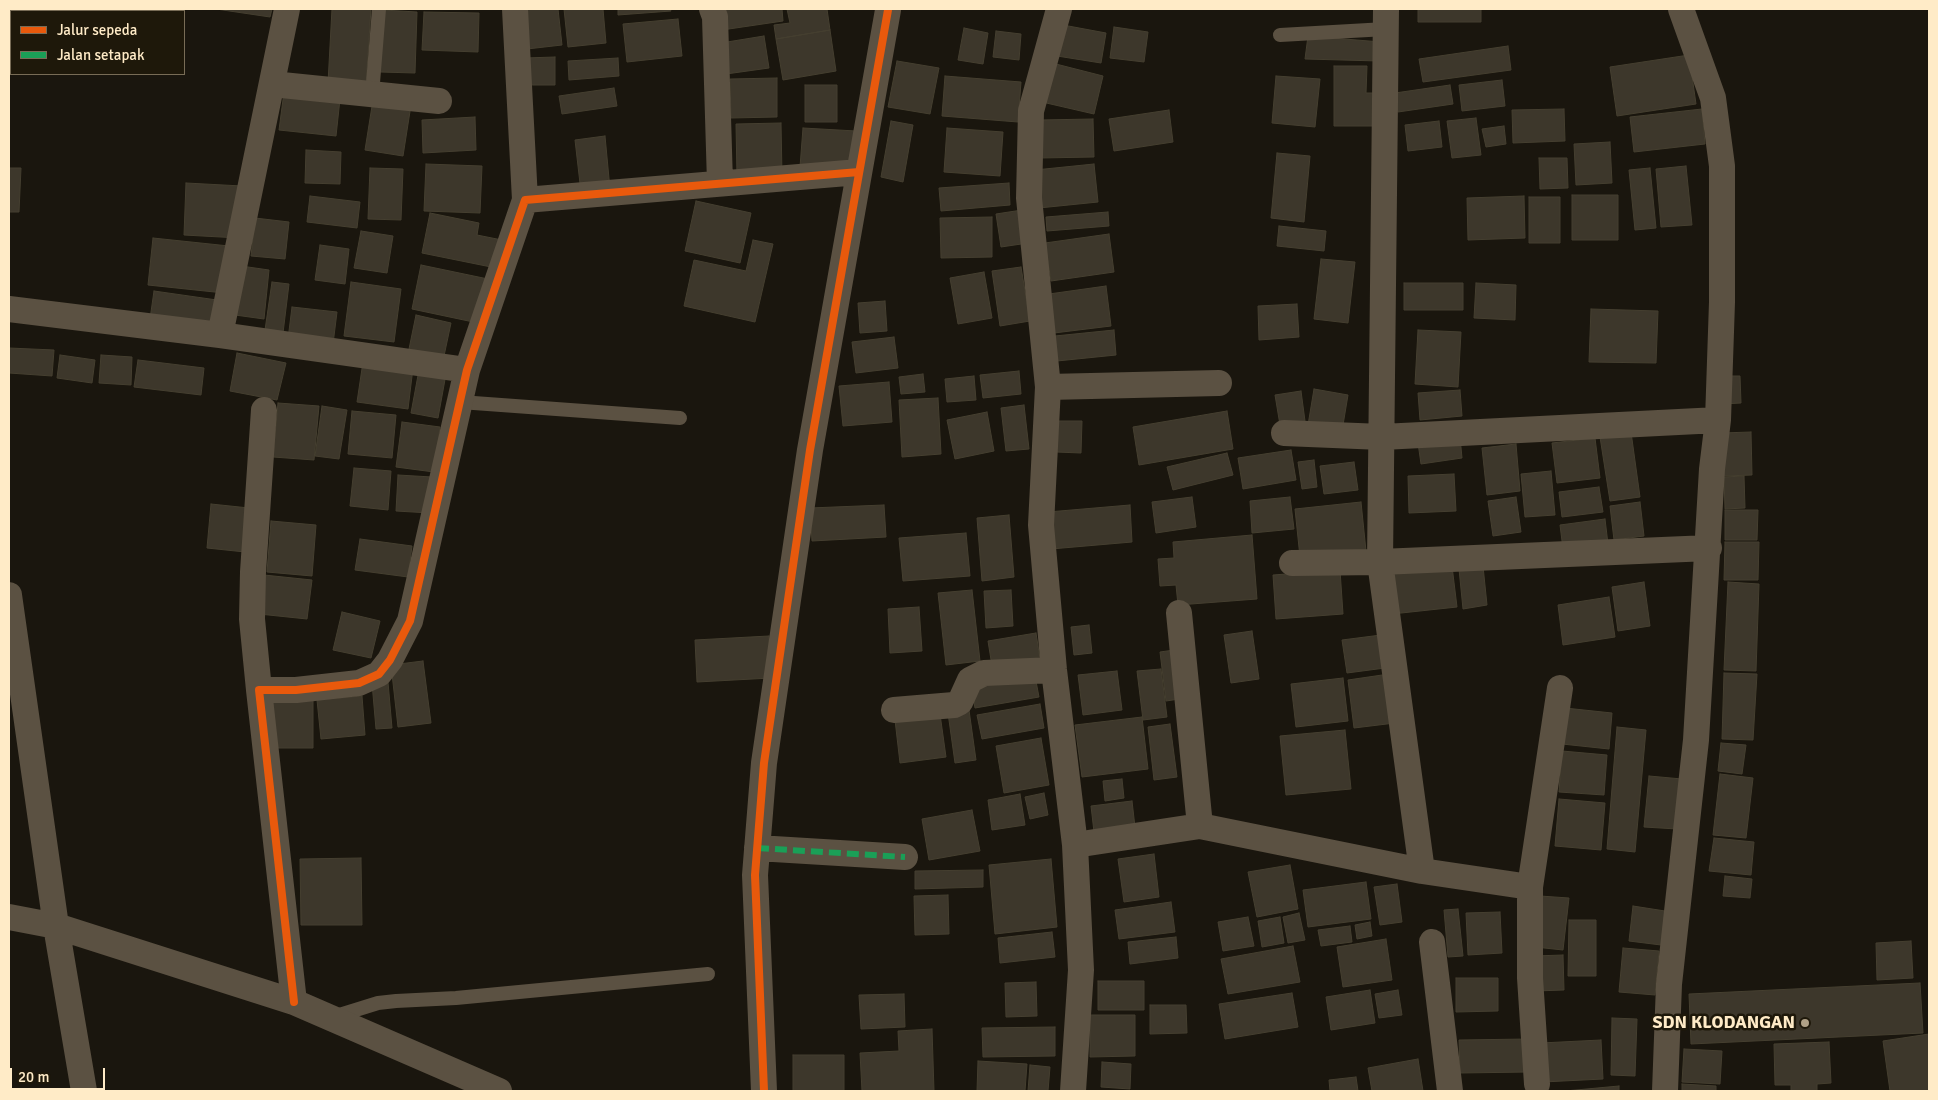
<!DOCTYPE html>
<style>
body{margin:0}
#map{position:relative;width:1938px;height:1100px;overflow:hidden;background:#1a160e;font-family:Signika,sans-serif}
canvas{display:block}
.frame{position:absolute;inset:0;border:10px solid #ffebc7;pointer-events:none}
.legend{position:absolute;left:10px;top:10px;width:175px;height:65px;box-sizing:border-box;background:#1e180a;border:1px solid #786c56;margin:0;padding:6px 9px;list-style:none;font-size:15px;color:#ffebc7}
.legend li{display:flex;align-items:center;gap:10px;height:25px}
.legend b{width:25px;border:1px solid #786c56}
.scale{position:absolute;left:10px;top:1068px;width:95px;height:22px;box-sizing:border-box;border:2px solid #ffebc7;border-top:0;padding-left:6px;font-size:15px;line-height:18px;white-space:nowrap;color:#ffebc7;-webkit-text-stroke:4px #1e180a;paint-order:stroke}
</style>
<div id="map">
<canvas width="1938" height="1100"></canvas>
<div class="frame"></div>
<ul class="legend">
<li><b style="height:6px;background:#e8590c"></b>Jalur sepeda</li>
<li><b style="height:6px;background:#1a9f57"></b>Jalan setapak</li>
</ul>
<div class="scale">20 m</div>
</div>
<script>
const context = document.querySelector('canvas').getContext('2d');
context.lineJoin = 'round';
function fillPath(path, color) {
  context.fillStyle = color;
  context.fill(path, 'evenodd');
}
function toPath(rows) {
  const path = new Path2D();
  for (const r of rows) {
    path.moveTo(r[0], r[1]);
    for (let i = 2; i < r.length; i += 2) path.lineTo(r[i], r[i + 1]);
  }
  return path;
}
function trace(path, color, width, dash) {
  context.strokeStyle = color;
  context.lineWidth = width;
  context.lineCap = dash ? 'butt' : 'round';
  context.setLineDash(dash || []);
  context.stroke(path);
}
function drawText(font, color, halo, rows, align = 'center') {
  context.font = font + ' Signika,sans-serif';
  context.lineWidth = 5;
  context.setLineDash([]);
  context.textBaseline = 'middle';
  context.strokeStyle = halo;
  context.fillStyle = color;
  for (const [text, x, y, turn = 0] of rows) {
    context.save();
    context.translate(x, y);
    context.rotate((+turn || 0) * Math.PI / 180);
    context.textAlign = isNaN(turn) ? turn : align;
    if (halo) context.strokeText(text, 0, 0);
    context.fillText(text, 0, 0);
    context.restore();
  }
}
const building = toPath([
 [216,9,272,9,270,17,216,9],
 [332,9,371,9,366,85,328,83,332,9],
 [523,9,558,9,562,45,527,49,523,9],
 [564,9,603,9,606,43,568,47,564,9],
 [618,9,670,9,671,11,618,15,618,9],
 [719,9,782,9,783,21,722,30,719,9],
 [787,9,827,9,830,30,776,39,774,25,790,23,787,9],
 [1418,9,1481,9,1481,22,1418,22,1418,9],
 [383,10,417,12,415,73,380,72,383,10],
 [424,12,479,13,478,52,422,50,424,12],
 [678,19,682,56,627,62,623,24,678,19],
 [1063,25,1106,33,1101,63,1057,56,1063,25],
 [1114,27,1148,32,1144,62,1110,58,1114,27],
 [964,28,988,33,983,64,958,60,964,28],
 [830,30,836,71,783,80,776,39,830,30],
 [996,31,1021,34,1019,60,993,57,996,31],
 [764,36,769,68,726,74,721,43,764,36],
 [1308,36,1381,42,1379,61,1305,59,1308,36],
 [1508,46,1511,70,1423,82,1419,59,1508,46],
 [1689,55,1696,104,1617,116,1610,67,1689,55],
 [555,57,555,85,525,85,525,58,555,57],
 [618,58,619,76,569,80,568,61,618,58],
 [897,61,939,68,930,114,888,107,897,61],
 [1052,63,1103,76,1094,114,1042,102,1052,63],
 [1334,66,1367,66,1366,93,1382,93,1381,126,1334,126,1334,66],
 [945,76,1021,82,1018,122,942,116,945,76],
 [1276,76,1320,79,1315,127,1272,123,1276,76],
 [777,78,777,117,731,118,730,79,777,78],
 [1502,80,1505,106,1462,111,1459,85,1502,80],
 [805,85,837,85,837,122,805,122,805,85],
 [1450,85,1453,104,1398,112,1395,93,1450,85],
 [614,88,617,106,562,114,559,96,614,88],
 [284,92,340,99,336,136,279,130,284,92],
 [373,100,411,105,403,156,365,150,373,100],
 [1564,109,1565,141,1513,143,1512,110,1564,109],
 [1702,109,1705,144,1634,152,1630,117,1702,109],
 [1169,110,1173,142,1114,151,1109,119,1169,110],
 [475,117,476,150,423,153,422,120,475,117],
 [1476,118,1481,155,1452,158,1447,121,1476,118],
 [1093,119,1094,157,1040,158,1040,120,1093,119],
 [891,121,913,125,903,182,881,177,891,121],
 [1439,121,1442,147,1408,151,1405,125,1439,121],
 [781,123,782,175,737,176,736,124,781,123],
 [1504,126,1506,144,1486,147,1482,129,1504,126],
 [803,128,856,131,854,169,800,167,803,128],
 [947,128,1003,132,1000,176,944,172,947,128],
 [605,136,610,189,581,192,575,140,605,136],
 [1610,142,1612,183,1576,185,1574,144,1610,142],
 [306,150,341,152,340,184,305,183,306,150],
 [1277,153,1310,156,1304,222,1271,218,1277,153],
 [1539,158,1567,158,1568,188,1540,189,1539,158],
 [426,164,482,166,480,213,424,211,426,164],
 [1094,164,1098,202,1039,208,1035,170,1094,164],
 [1686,166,1692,225,1661,227,1656,169,1686,166],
 [9,168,21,168,19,212,9,212,9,168],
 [370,168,403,169,401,220,368,219,370,168],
 [1650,168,1656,228,1635,230,1629,170,1650,168],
 [186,183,242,186,239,238,184,235,186,183],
 [1009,183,1010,205,941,211,939,188,1009,183],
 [1572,195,1618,195,1618,240,1572,240,1572,195],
 [310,196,360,202,357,228,307,222,310,196],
 [1524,196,1525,238,1468,240,1467,198,1524,196],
 [1529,197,1560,197,1560,243,1529,243,1529,197],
 [696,201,751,213,740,263,685,251,696,201],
 [1022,210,1028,243,1001,247,996,214,1022,210],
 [1108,212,1109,226,1047,231,1046,217,1108,212],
 [430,213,479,223,477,235,502,240,496,268,422,253,430,213],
 [992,217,992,257,941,258,940,218,992,217],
 [255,218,289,222,285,259,251,256,255,218],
 [1279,226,1326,231,1324,251,1277,246,1279,226],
 [361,231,393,236,387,273,354,268,361,231],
 [1109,234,1114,272,1051,281,1045,243,1109,234],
 [153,238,229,246,224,293,148,285,153,238],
 [753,240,773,244,755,322,684,306,694,260,746,271,753,240],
 [320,245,349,249,345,284,315,280,320,245],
 [1321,259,1355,262,1348,323,1314,319,1321,259],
 [421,265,488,279,478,323,412,309,421,265],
 [241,266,269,270,264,319,235,315,241,266],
 [1021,267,1030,321,1000,326,992,271,1021,267],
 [984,272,992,318,958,324,950,278,984,272],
 [272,282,289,284,283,333,265,330,272,282],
 [351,282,401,289,394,342,344,336,351,282],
 [1404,283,1463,283,1463,310,1404,310,1404,283],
 [1476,283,1516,285,1515,320,1474,318,1476,283],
 [1106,286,1111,326,1054,333,1049,294,1106,286],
 [154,291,217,300,214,328,150,319,154,291],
 [885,301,887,331,860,333,858,303,885,301],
 [1297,304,1299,337,1259,340,1258,306,1297,304],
 [292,307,337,312,333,344,288,339,292,307],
 [1591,309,1658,311,1656,363,1589,362,1591,309],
 [416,315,451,323,444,356,409,349,416,315],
 [1114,330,1116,355,1057,361,1055,336,1114,330],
 [1418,330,1461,332,1458,387,1415,384,1418,330],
 [894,337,898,368,856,373,852,342,894,337],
 [9,348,54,350,52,376,9,373,9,348],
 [237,353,286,363,277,400,230,391,237,353],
 [60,355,95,360,92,383,57,378,60,355],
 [101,355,132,357,131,385,99,383,101,355],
 [138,360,204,368,201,395,134,387,138,360],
 [363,362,413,368,408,409,357,402,363,362],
 [419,370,446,374,438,418,411,413,419,370],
 [1019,371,1021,394,983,398,980,375,1019,371],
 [923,374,925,392,901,394,899,377,923,374],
 [974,376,976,400,947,402,945,379,974,376],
 [1721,376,1740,376,1741,403,1722,404,1721,376],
 [889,382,892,422,843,426,839,386,889,382],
 [1314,389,1348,395,1342,431,1308,425,1314,389],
 [1460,390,1462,416,1420,420,1418,393,1460,390],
 [1301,391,1305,421,1280,425,1275,395,1301,391],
 [938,398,941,454,902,457,899,400,938,398],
 [278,403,319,406,314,460,273,457,278,403],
 [1024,405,1029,449,1006,451,1001,408,1024,405],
 [322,406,347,410,339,459,315,456,322,406],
 [352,411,396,415,392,458,348,454,352,411],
 [1227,411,1233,449,1139,465,1133,427,1227,411],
 [987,412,994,451,955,459,947,420,987,412],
 [1057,421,1082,421,1081,453,1056,452,1057,421],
 [402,422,440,427,434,472,396,467,402,422],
 [1631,432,1640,497,1610,501,1600,437,1631,432],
 [1751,432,1752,475,1724,476,1722,433,1751,432],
 [1460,437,1462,458,1421,464,1418,443,1460,437],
 [1595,438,1600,478,1557,483,1552,443,1595,438],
 [1516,444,1520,491,1487,495,1482,448,1516,444],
 [1291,450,1296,480,1243,489,1238,458,1291,450],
 [1227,453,1233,475,1173,490,1167,467,1227,453],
 [1314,460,1317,487,1302,489,1298,462,1314,460],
 [1354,462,1358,490,1324,494,1320,466,1354,462],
 [354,468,391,471,388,510,350,506,354,468],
 [1551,471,1555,515,1525,517,1521,474,1551,471],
 [1454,474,1456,511,1409,513,1408,476,1454,474],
 [398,475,432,477,430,513,396,511,398,475],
 [1744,476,1745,508,1725,509,1724,477,1744,476],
 [1599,487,1603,512,1562,517,1559,492,1599,487],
 [1192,497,1196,527,1156,533,1152,502,1192,497],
 [1290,497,1294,529,1252,533,1250,501,1290,497],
 [1516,497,1521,532,1493,536,1488,501,1516,497],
 [1361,502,1366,551,1300,557,1295,509,1361,502],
 [1640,502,1644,536,1614,540,1610,506,1640,502],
 [211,504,249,508,245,552,207,548,211,504],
 [884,505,886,537,812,541,810,508,884,505],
 [1130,505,1132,542,1051,549,1048,512,1130,505],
 [1725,510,1758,510,1757,540,1725,540,1725,510],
 [1009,515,1014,577,982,581,977,518,1009,515],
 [1605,519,1608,544,1563,549,1560,525,1605,519],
 [271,521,316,525,312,576,267,572,271,521],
 [966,533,970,576,903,581,899,538,966,533],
 [1252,535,1257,599,1178,605,1176,585,1160,586,1158,559,1174,558,1173,542,1252,535],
 [360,539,412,546,408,577,355,570,360,539],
 [1725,542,1759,542,1758,580,1724,580,1725,542],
 [1452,566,1457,607,1392,614,1388,573,1452,566],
 [1483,566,1487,605,1463,609,1459,569,1483,566],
 [1340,570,1343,614,1276,619,1273,575,1340,570],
 [264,575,312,580,307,619,259,614,264,575],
 [1644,582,1650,626,1618,631,1612,587,1644,582],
 [1728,582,1759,584,1756,671,1724,670,1728,582],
 [972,590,980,661,946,665,938,593,972,590],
 [1011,590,1013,626,986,628,984,591,1011,590],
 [1609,597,1615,637,1563,645,1558,605,1609,597],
 [919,607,922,651,890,653,888,609,919,607],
 [342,612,380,621,371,658,333,650,342,612],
 [1089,625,1092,653,1074,655,1071,627,1089,625],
 [1252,631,1259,679,1231,683,1224,635,1252,631],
 [1036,633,1040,659,992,666,988,641,1036,633],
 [1381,635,1385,668,1347,673,1342,640,1381,635],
 [769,636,771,678,697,682,695,640,769,636],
 [1181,649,1186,698,1166,701,1160,652,1181,649],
 [423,661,431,723,398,727,391,665,423,661],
 [1161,669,1167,717,1143,720,1137,671,1161,669],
 [1117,671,1122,710,1083,715,1078,675,1117,671],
 [1724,673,1757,674,1753,740,1722,739,1724,673],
 [1389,674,1395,723,1354,728,1348,680,1389,674],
 [1035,676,1039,697,975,708,971,686,1035,676],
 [1343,678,1348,721,1296,727,1291,684,1343,678],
 [388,682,392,728,376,729,372,683,388,682],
 [362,696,365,735,321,739,317,700,362,696],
 [273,699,313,699,313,748,273,748,273,699],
 [1040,704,1044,728,982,739,977,715,1040,704],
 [1565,708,1612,713,1609,749,1562,744,1565,708],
 [969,710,976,760,955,763,948,713,969,710],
 [940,714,946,757,900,763,895,720,940,714],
 [1142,717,1148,769,1082,777,1075,725,1142,717],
 [1170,724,1177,777,1154,780,1148,727,1170,724],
 [1617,727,1646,730,1635,852,1607,849,1617,727],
 [1345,730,1351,789,1286,795,1280,736,1345,730],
 [1041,738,1049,785,1004,793,996,746,1041,738],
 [1721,743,1746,745,1742,774,1718,771,1721,743],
 [1562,751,1607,755,1604,795,1559,792,1562,751],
 [1720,774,1753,778,1746,838,1713,835,1720,774],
 [1649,776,1682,779,1677,829,1644,827,1649,776],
 [1122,779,1124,798,1105,801,1103,781,1122,779],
 [1044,793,1048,815,1030,819,1025,797,1044,793],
 [1020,794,1025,825,992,830,988,800,1020,794],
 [1559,799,1605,803,1601,850,1555,846,1559,799],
 [1132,801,1135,827,1094,832,1091,806,1132,801],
 [972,810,980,851,929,860,922,819,972,810],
 [1714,838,1754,842,1751,875,1709,871,1714,838],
 [1154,854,1159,897,1124,902,1118,859,1154,854],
 [361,858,362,925,301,925,300,859,361,858],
 [1051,859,1057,927,995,934,989,865,1051,859],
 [1290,865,1298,909,1257,917,1248,872,1290,865],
 [983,870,983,887,915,889,915,871,983,870],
 [1725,876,1752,879,1750,898,1723,896,1725,876],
 [1366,882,1371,919,1308,927,1303,890,1366,882],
 [1397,884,1402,922,1380,925,1374,887,1397,884],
 [948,895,949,934,915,935,914,896,948,895],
 [1540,896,1569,898,1563,950,1535,947,1540,896],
 [1171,902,1175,932,1119,939,1115,910,1171,902],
 [1633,906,1665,911,1661,945,1629,941,1633,906],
 [1458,909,1463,956,1448,957,1444,910,1458,909],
 [1500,912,1502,953,1468,955,1466,913,1500,912],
 [1299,913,1305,940,1288,943,1283,917,1299,913],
 [1248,917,1254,946,1223,951,1218,922,1248,917],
 [1280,917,1284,943,1262,947,1258,921,1280,917],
 [1569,920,1596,920,1596,976,1568,976,1569,920],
 [1370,922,1372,936,1357,939,1355,925,1370,922],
 [1350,926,1352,942,1321,946,1318,930,1350,926],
 [1052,932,1055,957,1000,963,998,938,1052,932],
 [1176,937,1178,958,1130,964,1128,942,1176,937],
 [1386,939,1392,980,1343,987,1337,947,1386,939],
 [1911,941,1913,978,1877,980,1876,943,1911,941],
 [1293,946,1300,982,1228,994,1221,959,1293,946],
 [1623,948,1659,951,1655,995,1619,992,1623,948],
 [1563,955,1564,990,1535,991,1534,956,1563,955],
 [1456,978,1498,978,1498,1011,1456,1012,1456,978],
 [1098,981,1144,981,1144,1010,1098,1010,1098,981],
 [1036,982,1037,1016,1006,1017,1005,983,1036,982],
 [1920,983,1923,1033,1691,1044,1689,994,1920,983],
 [1370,990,1375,1023,1331,1030,1326,997,1370,990],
 [1398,990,1402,1015,1379,1018,1375,994,1398,990],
 [1292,993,1298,1027,1225,1039,1219,1004,1292,993],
 [904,994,905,1027,861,1029,859,995,904,994],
 [1150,1005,1186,1005,1187,1033,1150,1034,1150,1005],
 [1090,1015,1135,1015,1135,1056,1090,1057,1090,1015],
 [1612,1018,1637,1019,1635,1076,1611,1075,1612,1018],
 [1055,1027,1055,1056,983,1057,982,1028,1055,1027],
 [932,1029,934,1091,862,1091,860,1053,899,1051,898,1031,932,1029],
 [1929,1034,1929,1091,1890,1091,1883,1041,1929,1034],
 [1528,1039,1528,1072,1460,1073,1459,1040,1528,1039],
 [1601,1040,1603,1079,1543,1082,1541,1043,1601,1040],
 [1829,1042,1831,1083,1817,1084,1817,1091,1791,1091,1791,1085,1775,1085,1774,1044,1829,1042],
 [1684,1049,1722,1051,1720,1084,1682,1082,1684,1049],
 [793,1055,844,1055,844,1091,793,1091,793,1055],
 [1418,1059,1423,1091,1372,1091,1368,1068,1418,1059],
 [978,1061,1027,1064,1025,1091,977,1091,978,1061],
 [1102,1062,1131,1064,1130,1089,1101,1087,1102,1062],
 [1030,1065,1050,1067,1048,1091,1028,1091,1030,1065],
 [1356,1077,1358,1091,1330,1091,1329,1080,1356,1077],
 [1682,1084,1716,1086,1716,1091,1682,1091,1682,1084],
 [1619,1086,1619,1091,1565,1091,1619,1086]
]);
const service = toPath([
 [1280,35,1386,29],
 [372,95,379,9],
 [460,402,680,418],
 [333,1017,378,1003,396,1001,456,998,708,974]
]);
const minor = toPath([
 [515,9,525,200],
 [712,9,715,17,720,183],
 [1059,9,1031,111,1029,198,1048,387,1041,525,1054,670,1075,845,1081,970,1073,1091],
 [1386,9,1380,562,1422,871],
 [272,84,439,101],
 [9,309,220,335,467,370],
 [220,335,287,9],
 [1048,387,1219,383],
 [1284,433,1382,437,1718,420],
 [1292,563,1380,562,1709,548],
 [9,595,56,926,84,1091],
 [1179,613,1200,826],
 [259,690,252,619,253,572,264,410],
 [894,710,954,705,960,702,970,680,984,673,1054,670],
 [1075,845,1200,826,1422,871,1530,887,1530,978,1537,1084],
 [757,848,905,857],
 [1530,887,1560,688],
 [9,917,56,926,294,1002,499,1091],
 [1432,942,1450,1091],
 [294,1002,259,690,296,690,359,683,379,674,390,660,410,621,467,370,525,200,859,172],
 [764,1091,755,875,764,763,810,450,888,10],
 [1665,1091,1669,984,1696,740,1712,469,1718,420,1722,302,1722,166,1713,98,1681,9]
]);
const quiet = toPath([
 [757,848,905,857]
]);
const cycleway = toPath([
 [294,1002,259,690,296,690,359,683,379,674,390,660,410,621,467,370,525,200,859,172],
 [764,1091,755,875,764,763,810,450,888,10]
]);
const markers = [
 [1805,1023,5,"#afa086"]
];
const poiNames = [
 ["SDN KLODANGAN",1795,1023]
];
fillPath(building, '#3d372b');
trace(building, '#453f30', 1);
trace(service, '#5b5142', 14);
trace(minor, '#5b5142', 26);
trace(quiet, '#1a9f57', 6, [12, 6]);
trace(cycleway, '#e8590c', 8);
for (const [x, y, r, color] of markers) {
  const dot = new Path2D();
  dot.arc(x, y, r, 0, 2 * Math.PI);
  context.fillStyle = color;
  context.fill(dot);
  trace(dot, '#1e180a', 2);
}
drawText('bold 18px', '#ffebc7', '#1e180a', poiNames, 'right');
</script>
